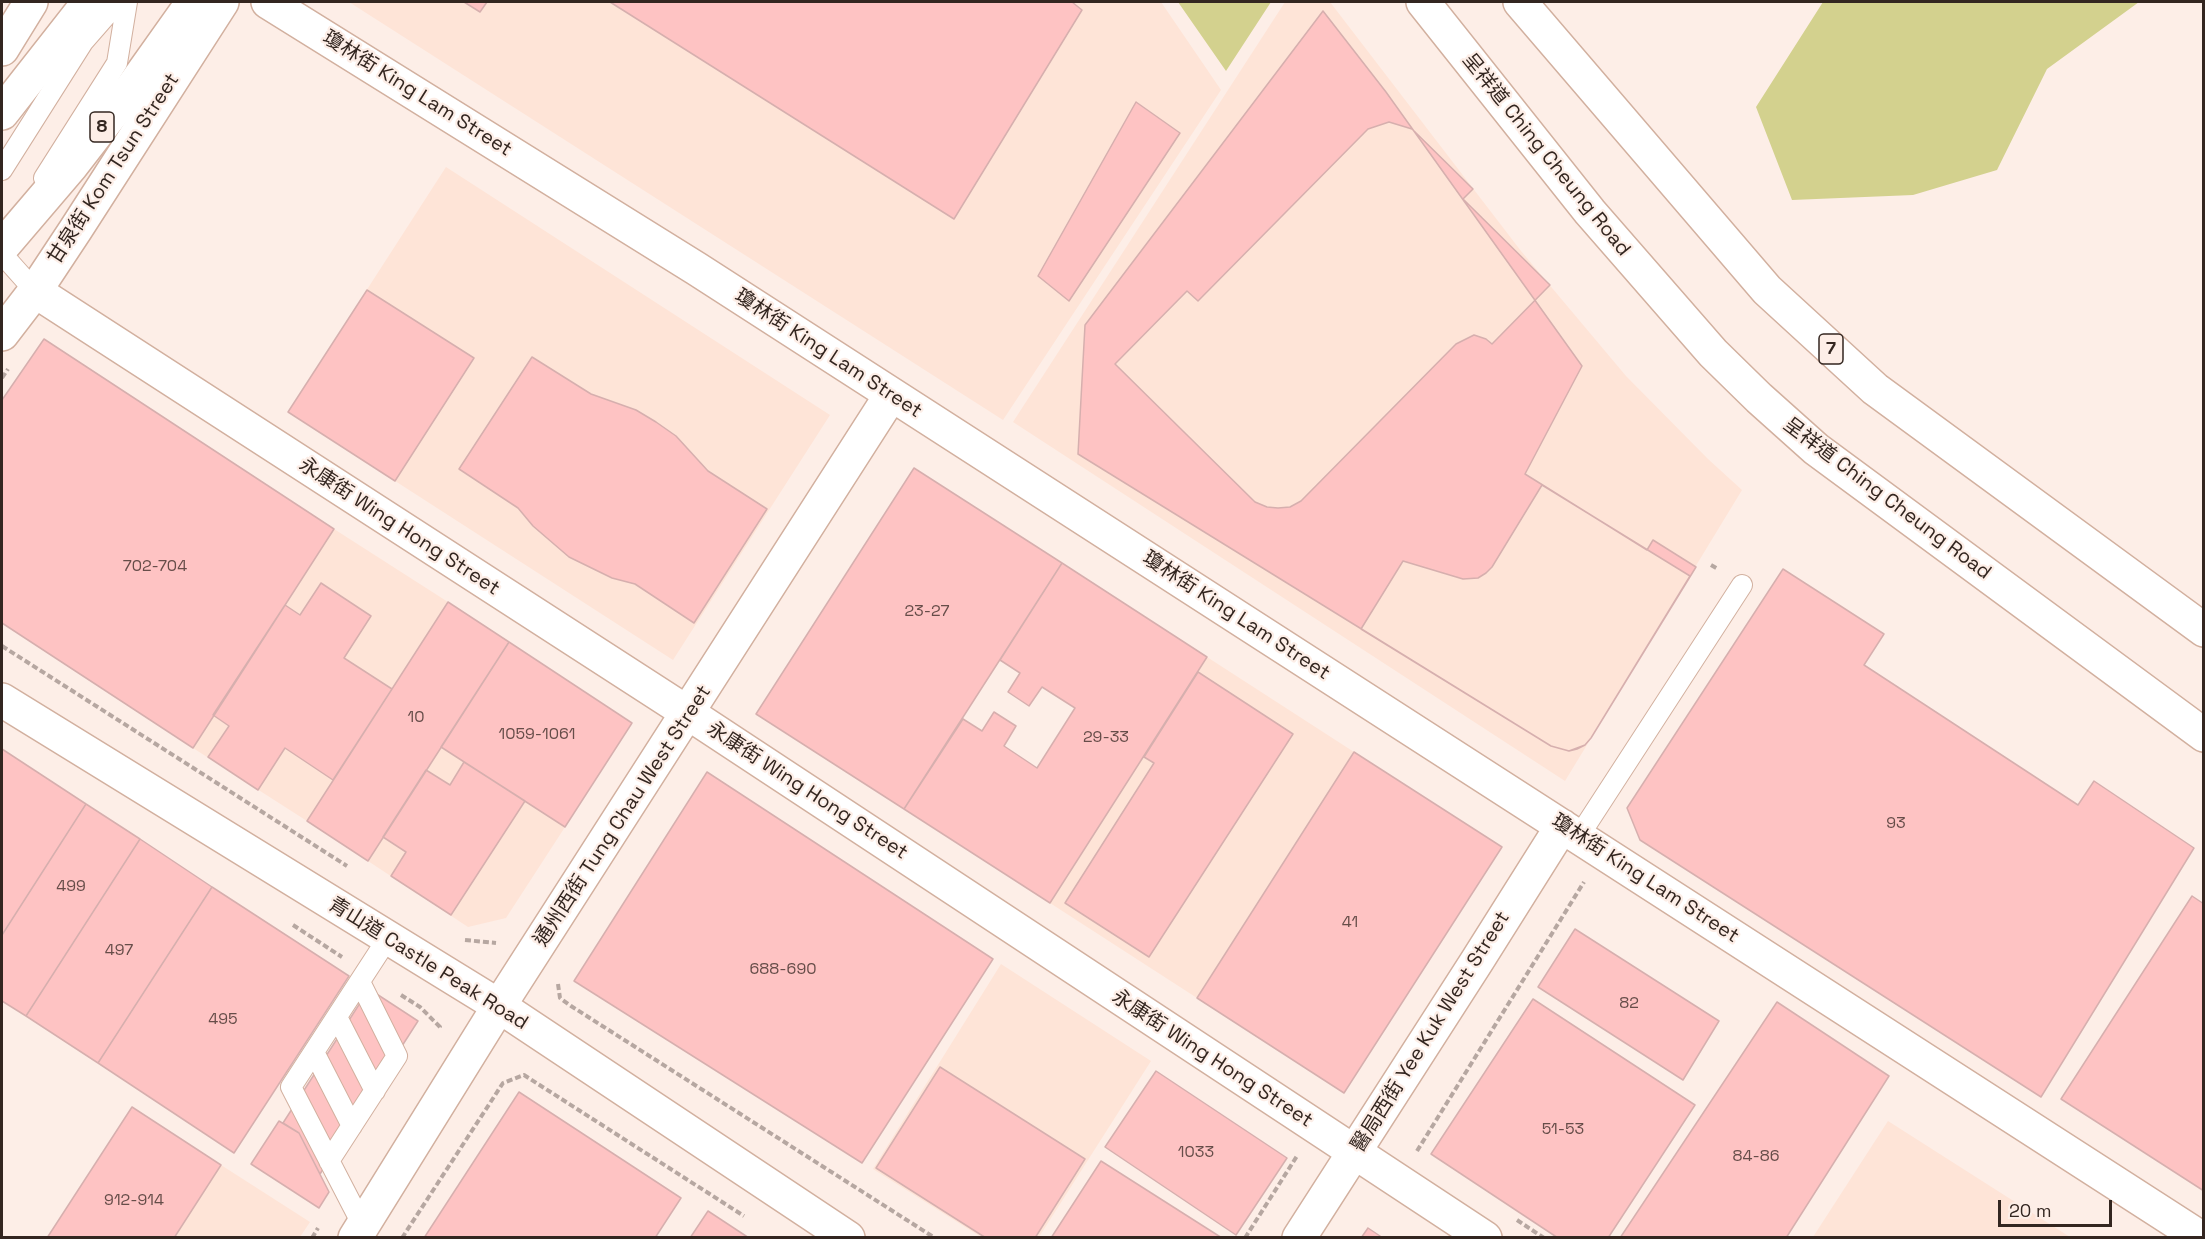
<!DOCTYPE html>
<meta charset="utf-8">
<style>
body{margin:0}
#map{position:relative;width:2205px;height:1239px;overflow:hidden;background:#fdeee7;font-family:"Space Grotesk",sans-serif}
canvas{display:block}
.frame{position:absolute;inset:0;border:3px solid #332620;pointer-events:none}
.scale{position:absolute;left:1998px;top:1200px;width:114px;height:27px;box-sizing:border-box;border:3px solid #332620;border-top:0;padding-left:8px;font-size:18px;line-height:21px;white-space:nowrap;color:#332620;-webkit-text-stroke:4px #fdeee7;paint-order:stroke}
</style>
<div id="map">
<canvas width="2205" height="1239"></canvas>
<div class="frame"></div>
<div class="scale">20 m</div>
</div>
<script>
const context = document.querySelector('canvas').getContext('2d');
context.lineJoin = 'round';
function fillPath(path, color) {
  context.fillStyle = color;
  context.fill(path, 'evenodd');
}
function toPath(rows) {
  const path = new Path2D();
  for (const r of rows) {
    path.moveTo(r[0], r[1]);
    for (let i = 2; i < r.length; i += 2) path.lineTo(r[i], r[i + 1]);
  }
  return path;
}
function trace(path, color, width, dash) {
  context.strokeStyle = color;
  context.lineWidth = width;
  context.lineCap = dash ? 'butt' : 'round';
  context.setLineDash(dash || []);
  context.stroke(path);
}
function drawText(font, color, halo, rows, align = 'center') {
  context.font = font + ' "Space Grotesk","Noto Sans TC",sans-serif';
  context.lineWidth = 4.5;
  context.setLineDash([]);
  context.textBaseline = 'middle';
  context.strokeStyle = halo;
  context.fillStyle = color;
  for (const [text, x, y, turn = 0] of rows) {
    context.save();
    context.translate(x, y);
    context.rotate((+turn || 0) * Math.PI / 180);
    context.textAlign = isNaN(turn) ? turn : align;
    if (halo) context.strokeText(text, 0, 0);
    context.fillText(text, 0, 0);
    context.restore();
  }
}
const built = toPath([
 [349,2,1161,2,1221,90,1003,420],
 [1285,2,1330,2,1521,251,1626,376,1708,459,1742,490,1565,781,1013,422],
 [446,167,830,415,673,660,288,412],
 [334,529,448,602,307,821,193,748],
 [1207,657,1354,752,1197,998,1050,903],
 [441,747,565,827,506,918,468,927,368,861],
 [1001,964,1151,1061,1039,1237,981,1237,873,1169],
 [1888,1121,2070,1237,1813,1237],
 [221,1165,310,1222,300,1237,174,1238]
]);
const green = toPath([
 [1178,2,1271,2,1226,71],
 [1823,2,2139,2,2047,69,1997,170,1913,195,1792,200,1756,107]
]);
const building = toPath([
 [464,2,487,2,480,12,464,2],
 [610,2,1072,2,1082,10,954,219,610,2],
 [1323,11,1386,92,1582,366,1525,474,1647,550,1653,540,1696,567,1591,738,1585,745,1577,749,1569,751,1551,746,1078,454,1085,325,1323,11],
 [1136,102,1180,133,1069,301,1038,276,1136,102],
 [1389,122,1412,129,1473,189,1463,199,1550,285,1492,344,1486,339,1474,335,1456,344,1301,501,1290,507,1278,508,1267,507,1255,502,1115,364,1187,291,1198,301,1368,129,1389,122],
 [367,290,474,358,395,481,288,412,367,290],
 [44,339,334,529,193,748,2,623,2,400,44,339],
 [532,357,591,394,636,410,656,422,676,436,708,471,767,509,694,623,635,584,612,578,569,557,533,526,518,508,459,469,532,357],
 [914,468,1062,563,904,809,756,714,914,468],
 [1542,485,1690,576,1591,738,1585,745,1569,751,1551,746,1361,629,1403,561,1463,579,1478,578,1486,573,1492,567,1542,485],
 [1062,563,1207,657,1050,903,904,809,963,719,982,731,994,712,1016,726,1004,746,1037,768,1075,708,1042,687,1029,706,1008,692,1020,673,1000,660,1062,563],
 [1783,569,1884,634,1864,665,2078,805,2094,781,2194,848,2041,1097,1640,840,1627,808,1783,569],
 [321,583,371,616,344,658,392,689,333,780,285,748,258,790,208,757,229,726,213,715,285,605,300,615,321,583],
 [448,602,509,642,368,861,307,821,448,602],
 [509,642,632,723,565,827,441,747,509,642],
 [1198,672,1293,734,1149,957,1065,903,1154,763,1144,757,1198,672],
 [2,749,86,804,2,935,2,749],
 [1354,752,1502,847,1344,1093,1197,998,1354,752],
 [464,762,525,801,451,915,391,876,406,852,383,837,426,770,450,785,464,762],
 [707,772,993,959,862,1163,574,981,707,772],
 [86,804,140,839,26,1016,2,1001,2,935,86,804],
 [140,839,212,887,98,1063,26,1016,140,839],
 [212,887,349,976,234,1153,98,1063,212,887],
 [2192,896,2204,904,2204,1191,2061,1099,2192,896],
 [1575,929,1719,1021,1683,1080,1538,987,1575,929],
 [369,989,418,1021,320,1174,299,1133,283,1123,369,989],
 [1533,999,1695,1105,1608,1238,1558,1238,1431,1154,1533,999],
 [1777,1002,1889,1076,1786,1238,1620,1238,1777,1002],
 [940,1067,1085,1159,1035,1238,986,1238,876,1168,940,1067],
 [1156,1071,1287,1158,1236,1235,1105,1147,1156,1071],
 [519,1092,681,1198,655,1238,424,1238,519,1092],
 [132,1107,221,1165,174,1238,47,1238,132,1107],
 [279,1121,299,1133,329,1192,319,1208,251,1164,279,1121],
 [1101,1161,1222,1238,1051,1238,1101,1161],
 [708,1211,749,1238,690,1238,708,1211],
 [1368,1228,1383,1238,1361,1238,1368,1228]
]);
const path = toPath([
 [2,378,8,369],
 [1711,565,1718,569],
 [2,646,347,866],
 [293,925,342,957],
 [465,940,496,943],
 [558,984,560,998,571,1006,935,1238],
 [401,995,420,1007,440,1027,439,1030],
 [1417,1151,1584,882],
 [1517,1220,1544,1238],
 [312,1238,318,1228],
 [402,1238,503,1083,524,1075,744,1216],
 [1245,1238,1297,1156]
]);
const service = toPath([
 [2,170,83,42,118,2],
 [44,178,117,63,127,2],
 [2,254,35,291],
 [1579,836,1742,585],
 [337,1017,375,1091],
 [314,1052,352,1126],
 [329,1161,397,1056,360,982],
 [363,1226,291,1087,388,938]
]);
const minor = toPath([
 [268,2,697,269,2201,1238],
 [35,291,688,713,1485,1238],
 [2,334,35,291,76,229,222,2],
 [499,1006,891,395],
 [1299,1238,1477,961,1562,826]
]);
const tertiary = toPath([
 [355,1238,499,1006]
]);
const secondary = toPath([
 [2,700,499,1006,848,1238]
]);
const primary = toPath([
 [2,49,31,2]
]);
const trunk = toPath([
 [1423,2,1590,212,1713,353,1759,398,1816,449,2204,735],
 [1520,2,1767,290,1875,389,2204,630]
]);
const motorway = toPath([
 [2,113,89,2],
 [2,247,72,165,134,85,193,2]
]);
const numberNames = [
 ["702-704",155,567],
 ["23-27",927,612],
 ["10",416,718],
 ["1059-1061",537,735],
 ["29-33",1106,738],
 ["93",1896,824],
 ["499",71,887],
 ["41",1350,923],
 ["497",119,951],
 ["688-690",783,970],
 ["82",1629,1004],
 ["495",223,1020],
 ["51-53",1563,1130],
 ["1033",1196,1153],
 ["84-86",1756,1157],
 ["912-914",134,1201]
];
const shields = [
 [102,127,24],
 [1831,349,24]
];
const shieldNames = [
 ["8",102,127],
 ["7",1831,349]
];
const streetNames = [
 ["瓊林街 King Lam Street",417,94,32],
 ["呈祥道 Ching Cheung Road",1546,155,51],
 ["甘泉街 Kom Tsun Street",114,169,-57],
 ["瓊林街 King Lam Street",828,354,33],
 ["呈祥道 Ching Cheung Road",1887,499,37],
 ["永康街 Wing Hong Street",399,527,33],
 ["瓊林街 King Lam Street",1236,616,33],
 ["永康街 Wing Hong Street",807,791,33],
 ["通州西街 Tung Chau West Street",623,816,-57],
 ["瓊林街 King Lam Street",1645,879,33],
 ["青山道 Castle Peak Road",428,964,32],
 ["醫局西街 Yee Kuk West Street",1431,1032,-58],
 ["永康街 Wing Hong Street",1212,1059,33]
];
fillPath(built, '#fee4d7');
fillPath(green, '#d3d18e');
fillPath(building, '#fec3c3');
trace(building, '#d6afae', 1.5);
trace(service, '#d2b09f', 22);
trace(minor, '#d2b09f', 36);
trace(tertiary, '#d2b09f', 36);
trace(secondary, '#d2b09f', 36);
trace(primary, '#d2b09f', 36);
trace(trunk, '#d2b09f', 36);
trace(motorway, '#d2b09f', 36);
trace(path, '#b6a7a1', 4, [6, 3]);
trace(service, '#fff', 20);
trace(minor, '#fff', 33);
trace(tertiary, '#fff', 33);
trace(secondary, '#fff', 33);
trace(primary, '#fff', 33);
trace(trunk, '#fff', 33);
trace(motorway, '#fff', 33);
drawText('16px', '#664d49', null, numberNames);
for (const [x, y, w] of shields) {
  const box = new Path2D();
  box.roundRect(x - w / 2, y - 15, w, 30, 4.5);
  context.fillStyle = '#fdeee7';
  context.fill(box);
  trace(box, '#332620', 1.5);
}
drawText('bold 18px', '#332620', null, shieldNames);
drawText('20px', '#332620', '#fdeee7', streetNames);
</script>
